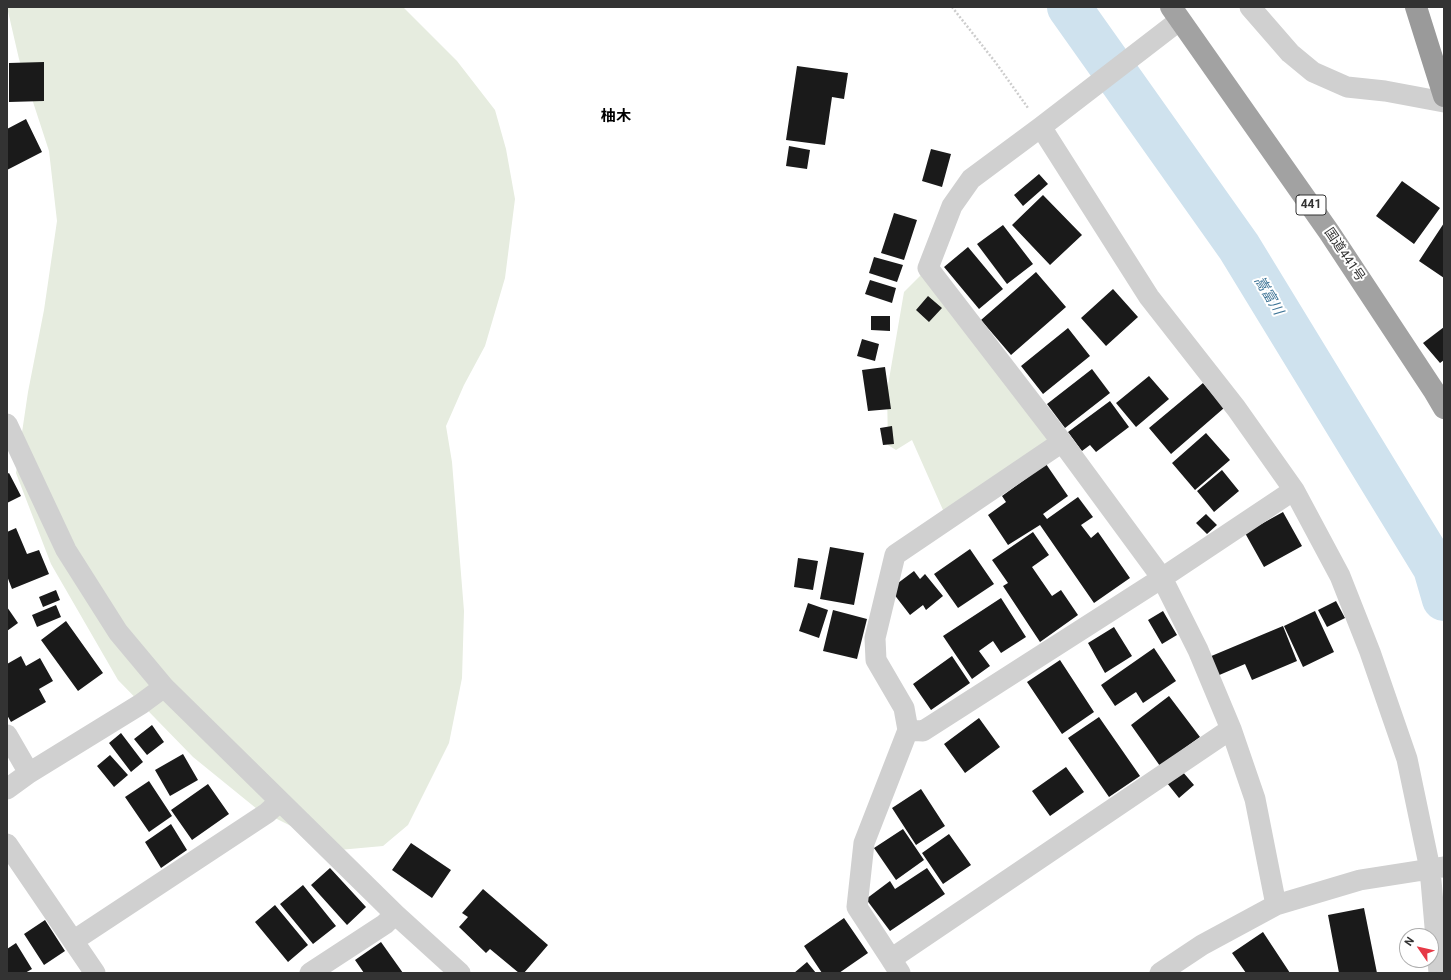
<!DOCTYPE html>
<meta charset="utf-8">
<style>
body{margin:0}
#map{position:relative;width:1451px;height:980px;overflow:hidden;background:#fff;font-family:Roboto,sans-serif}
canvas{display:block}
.frame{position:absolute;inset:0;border:8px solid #333;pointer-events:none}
.north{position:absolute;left:1399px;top:928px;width:40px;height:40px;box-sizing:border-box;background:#fff;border:1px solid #adadad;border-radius:50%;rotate:304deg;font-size:11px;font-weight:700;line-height:16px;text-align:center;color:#333}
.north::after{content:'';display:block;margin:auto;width:14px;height:18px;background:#e63946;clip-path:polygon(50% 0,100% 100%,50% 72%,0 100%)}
</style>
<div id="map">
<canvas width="1451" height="980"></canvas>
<div class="frame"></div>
<div class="north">N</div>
</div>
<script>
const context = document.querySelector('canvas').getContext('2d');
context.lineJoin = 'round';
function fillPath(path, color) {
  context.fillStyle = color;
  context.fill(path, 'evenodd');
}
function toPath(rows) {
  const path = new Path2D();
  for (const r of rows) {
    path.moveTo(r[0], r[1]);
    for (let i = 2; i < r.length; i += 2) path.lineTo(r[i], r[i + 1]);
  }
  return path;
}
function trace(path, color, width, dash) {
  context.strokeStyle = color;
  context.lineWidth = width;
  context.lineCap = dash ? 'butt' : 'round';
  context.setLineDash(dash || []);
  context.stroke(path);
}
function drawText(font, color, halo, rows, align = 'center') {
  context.font = font + ' Roboto,"Noto Sans JP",sans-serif';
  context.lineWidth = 4;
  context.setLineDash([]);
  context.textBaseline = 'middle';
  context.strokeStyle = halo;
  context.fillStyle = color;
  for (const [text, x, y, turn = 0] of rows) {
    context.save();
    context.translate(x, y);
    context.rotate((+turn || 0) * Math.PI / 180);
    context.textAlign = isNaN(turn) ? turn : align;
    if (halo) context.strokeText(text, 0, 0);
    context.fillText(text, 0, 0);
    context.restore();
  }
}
const green = toPath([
 [7,7,403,7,457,61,495,110,506,149,515,199,505,278,485,346,464,385,446,426,452,462,464,611,462,678,449,743,408,825,383,846,339,850,257,809,193,757,118,680,51,564,16,473,28,392,44,310,57,221,49,151,19,59],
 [928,268,1062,442,947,519,912,440,896,450,888,445,887,391,904,292]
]);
const river = toPath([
 [1069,7,1239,247,1435,568,1444,599]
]);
const building = toPath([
 [44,62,44,101,9,102,9,63],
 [797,66,848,73,844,99,832,97,825,145,786,140],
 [26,119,42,152,7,170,7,129],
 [789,146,810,150,807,169,786,166],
 [931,149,951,154,942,187,922,181],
 [1039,174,1048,184,1023,206,1014,195],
 [1402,181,1440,208,1414,244,1376,216],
 [1043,195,1082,235,1050,265,1012,225],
 [894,213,917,220,904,260,881,253],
 [1444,223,1444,278,1419,261],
 [1003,225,1033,264,1007,284,977,244],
 [968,247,1003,289,979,309,944,267],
 [874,257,903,265,897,282,869,273],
 [1036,272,1066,307,1011,355,981,320],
 [870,280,896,288,892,303,865,294],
 [1113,289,1138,317,1106,346,1081,318],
 [928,296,942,308,929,322,916,310],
 [871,316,890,316,890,331,871,330],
 [1444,327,1444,360,1440,363,1423,343],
 [1068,328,1090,356,1043,394,1021,366],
 [862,339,879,344,875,361,857,356],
 [885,367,891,409,868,411,862,370],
 [1092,369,1110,393,1065,428,1047,404],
 [1149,376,1169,399,1136,427,1116,403],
 [1203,383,1224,408,1171,454,1149,428],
 [1110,401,1129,427,1096,452,1090,445,1082,451,1068,432],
 [892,426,894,444,883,445,880,428],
 [1206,433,1230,460,1195,490,1172,463],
 [1046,464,1068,496,1043,514,1047,519,1078,497,1093,517,1081,525,1091,538,1098,532,1130,578,1094,603,1040,525,1008,545,988,515,1006,502,1002,496],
 [1222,470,1239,491,1214,512,1197,491],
 [9,473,21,496,7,503,7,474],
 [1283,512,1302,546,1264,567,1245,533],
 [1206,514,1217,525,1207,534,1196,523],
 [16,528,27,554,39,550,49,574,12,589,7,576,7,532],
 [1033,532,1049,555,1032,567,1052,596,1061,590,1078,615,1040,642,1003,586,1008,583,992,560],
 [830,547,864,553,854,605,820,599],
 [970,549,994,584,958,608,934,574],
 [798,558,818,561,813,590,794,587],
 [914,571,920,579,925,574,943,596,926,610,923,605,910,615,890,589],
 [56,590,60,600,43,607,39,597],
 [1001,598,1026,637,1001,653,993,641,979,651,990,666,972,679,943,636],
 [1336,601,1345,618,1327,627,1318,610],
 [808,603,828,610,819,638,799,631],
 [56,605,61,617,37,627,32,615],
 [7,607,18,623,7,631],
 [833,610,867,619,857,659,823,651],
 [1163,611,1177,635,1162,644,1148,620],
 [1315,611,1334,652,1303,667,1284,626],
 [66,621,103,673,78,691,41,640],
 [1283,626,1297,661,1252,680,1245,664,1217,676,1209,657],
 [1114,627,1132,656,1105,673,1088,643],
 [1154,648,1176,681,1143,703,1136,692,1115,706,1101,685],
 [21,656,26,666,40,658,53,681,39,689,46,702,11,722,7,715,7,664],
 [952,656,970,683,931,710,913,684],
 [1060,660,1094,712,1062,734,1027,682],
 [1169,696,1200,737,1160,766,1131,725],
 [1099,717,1140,776,1109,797,1068,738],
 [979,718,1000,747,965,773,944,744],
 [152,725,164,742,147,755,134,739],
 [121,733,143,762,131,772,109,743],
 [183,754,198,780,170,796,155,770],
 [110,755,128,775,114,787,97,766],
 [1066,767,1084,792,1050,816,1032,791],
 [1182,771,1194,785,1179,798,1167,783],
 [149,781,172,816,149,832,125,797],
 [208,784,229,814,192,840,171,810],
 [921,789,945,826,916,845,892,808],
 [171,824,187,850,161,868,145,842],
 [903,829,924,860,896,880,874,848],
 [949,834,971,865,943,884,922,853],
 [411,843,451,870,432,898,392,870],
 [330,868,366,907,347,925,311,885],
 [927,868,945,894,890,931,866,899,890,881,895,889],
 [303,885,336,926,313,944,280,904],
 [483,889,548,945,524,973,519,973,490,949,486,953,459,927,468,917,462,913],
 [275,905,308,945,288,962,255,922],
 [1364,908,1377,973,1339,973,1328,915],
 [844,918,868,953,839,973,822,973,804,946],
 [45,920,65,951,44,965,24,934],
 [1263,932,1290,973,1246,973,1232,953],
 [381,942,403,973,364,973,355,960],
 [16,943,32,969,25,973,7,973,7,949],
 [807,962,816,973,794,973]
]);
const path = toPath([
 [952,7,996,63,1028,108]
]);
const minor = toPath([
 [1250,7,1290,53,1313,72,1347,87,1385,91,1444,102],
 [1180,20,1041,127,971,179,952,206,928,268,1062,442,1162,578,1198,650,1231,729,1255,799,1276,905],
 [1041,127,1149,297,1236,408,1294,490,1340,576,1370,652,1407,759,1430,869,1439,973],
 [7,424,66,550,118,632,164,687,395,914,460,973],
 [908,730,904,708,876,660,875,638,895,555,1062,442],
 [7,735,29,773],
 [7,789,29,773,141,704,164,687],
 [7,844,95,973],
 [73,941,267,813,280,801],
 [891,959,857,907,864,843,908,730,923,731,1162,578,1294,490],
 [310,973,385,924,395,914],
 [900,973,891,959,1231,729],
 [1160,973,1202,945,1276,905,1360,880,1443,867]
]);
const trunk = toPath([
 [1171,7,1329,232,1434,391,1444,408]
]);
const motorway = toPath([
 [1416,7,1444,96]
]);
const shields = [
 [1311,205,30]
];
const shieldNames = [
 ["441",1311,205]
];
const streetNames = [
 ["国道441号",1344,255,56]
];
const waterNames = [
 ["嵩富川",1268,296,59]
];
const quarterNames = [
 ["柚木",616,117]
];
fillPath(green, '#e6ecdf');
trace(river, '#cfe2ee', 44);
fillPath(building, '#1a1a1a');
trace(path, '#cdcdcd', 2.5, [2, 2]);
trace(minor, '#d0d0d0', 21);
trace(trunk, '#a2a2a2', 22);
trace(motorway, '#9a9a9a', 22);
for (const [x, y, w] of shields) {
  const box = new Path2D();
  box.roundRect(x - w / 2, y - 10, w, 20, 3);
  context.fillStyle = '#fff';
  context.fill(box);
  trace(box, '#333', 1);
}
drawText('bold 12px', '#333', null, shieldNames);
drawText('13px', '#333', '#fff', streetNames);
drawText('italic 14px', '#3f7597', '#fff', waterNames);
drawText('bold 15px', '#000', '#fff', quarterNames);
</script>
